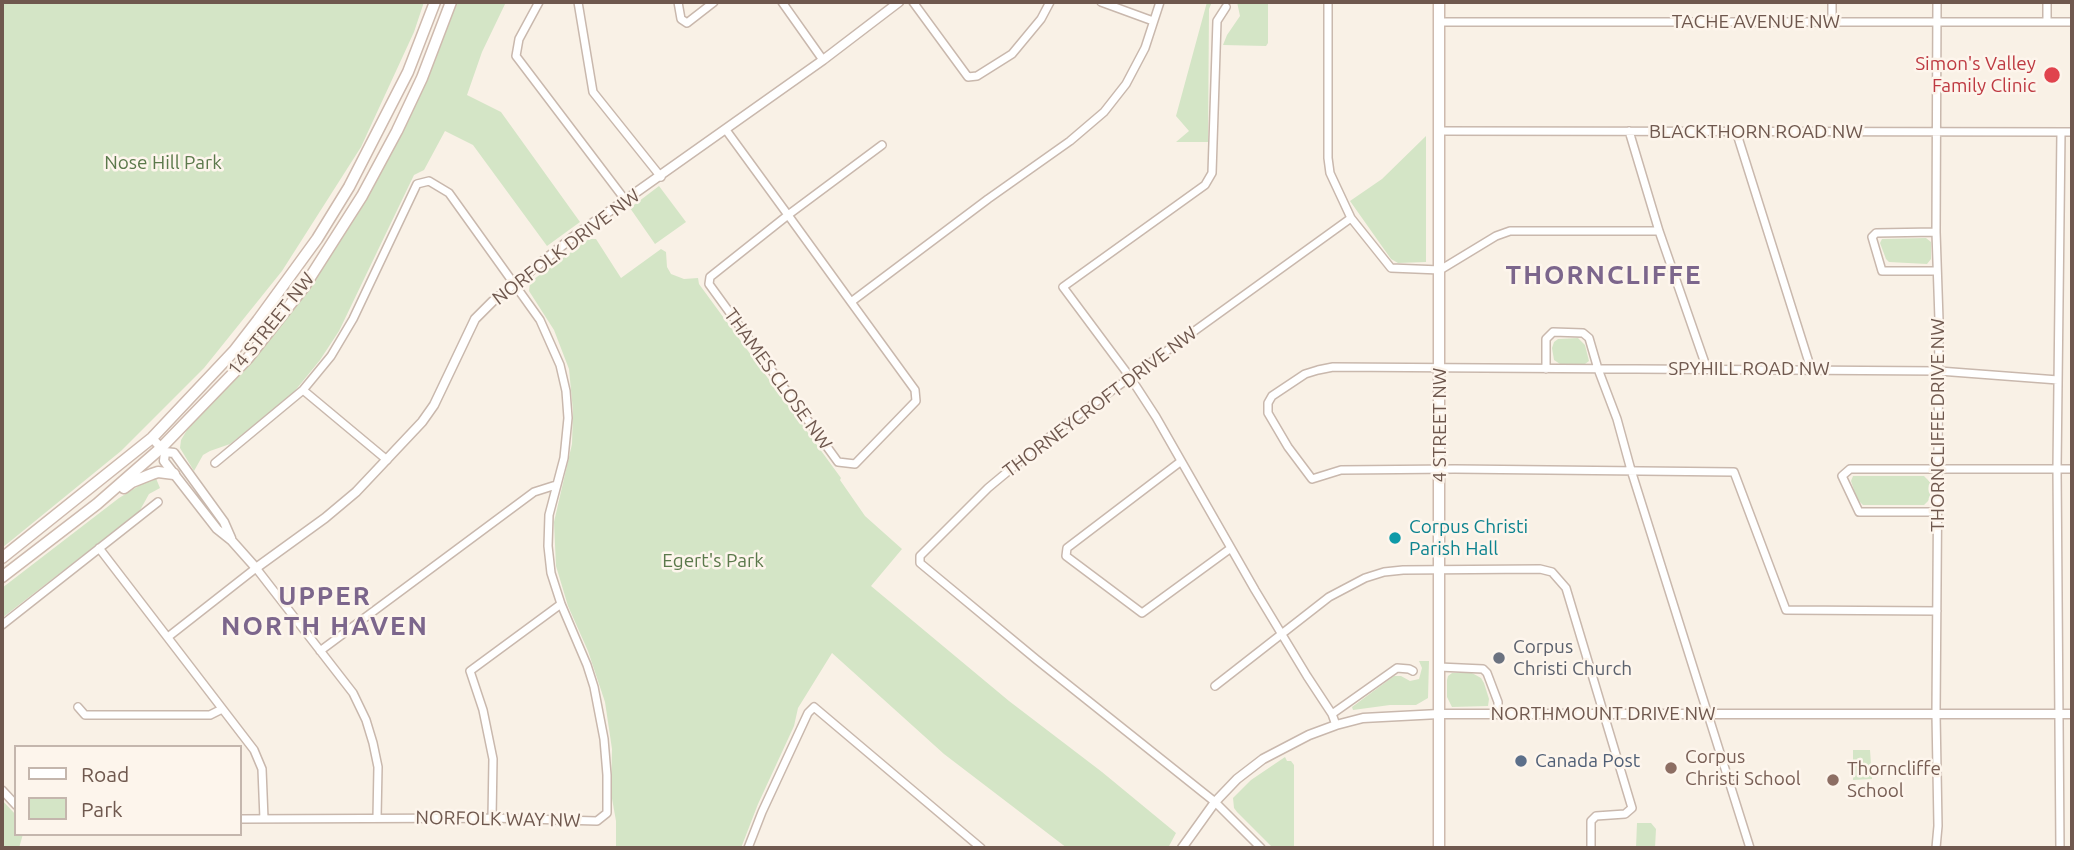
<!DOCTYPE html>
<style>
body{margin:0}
#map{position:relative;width:2074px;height:850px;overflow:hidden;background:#f9f1e6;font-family:Ubuntu,sans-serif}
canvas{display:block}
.frame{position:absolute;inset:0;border:4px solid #6f584e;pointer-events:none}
.legend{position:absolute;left:14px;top:745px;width:228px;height:91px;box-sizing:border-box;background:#fdf5ec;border:2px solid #c4b6ad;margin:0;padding:9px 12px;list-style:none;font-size:21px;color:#6f584e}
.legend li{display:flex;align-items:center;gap:14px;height:35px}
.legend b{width:35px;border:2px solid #c4b6ad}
</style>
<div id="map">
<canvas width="2074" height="850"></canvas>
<div class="frame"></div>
<ul class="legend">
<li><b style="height:9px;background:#fff"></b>Road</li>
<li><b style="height:19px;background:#d4e5c6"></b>Park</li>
</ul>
</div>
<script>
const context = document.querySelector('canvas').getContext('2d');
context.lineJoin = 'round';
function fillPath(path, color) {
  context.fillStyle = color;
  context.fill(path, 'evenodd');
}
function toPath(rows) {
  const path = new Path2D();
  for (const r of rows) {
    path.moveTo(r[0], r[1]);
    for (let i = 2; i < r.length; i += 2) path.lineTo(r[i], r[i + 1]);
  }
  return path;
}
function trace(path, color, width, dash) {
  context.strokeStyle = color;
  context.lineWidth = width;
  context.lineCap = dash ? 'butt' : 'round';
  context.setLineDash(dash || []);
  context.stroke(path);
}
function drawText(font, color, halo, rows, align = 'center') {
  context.font = font + ' Ubuntu,sans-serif';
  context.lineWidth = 5;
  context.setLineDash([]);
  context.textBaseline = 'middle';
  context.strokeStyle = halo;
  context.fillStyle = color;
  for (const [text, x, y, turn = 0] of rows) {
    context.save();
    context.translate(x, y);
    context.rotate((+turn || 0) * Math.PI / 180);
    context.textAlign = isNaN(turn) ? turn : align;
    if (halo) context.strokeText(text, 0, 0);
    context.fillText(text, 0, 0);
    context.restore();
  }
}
const green = toPath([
 [2,2,424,2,414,32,361,147,282,271,204,368,121,451,2,548],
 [457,2,506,2,482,52,467,95,501,112,580,222,547,246,473,145,445,131,424,170,414,175,339,331,320,360,294,392,271,412,230,444,210,451,203,455,194,471,180,448,181,440,187,430,254,357,288,314,317,276,353,220,412,113],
 [1207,2,1212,2,1209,9,1208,142,1176,142,1189,131,1176,116],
 [1237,2,1268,2,1268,43,1266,46,1223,45,1227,35,1240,16],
 [1426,136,1426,262,1398,263,1391,259,1350,201,1382,179],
 [659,186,686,222,655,244,630,208],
 [1926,238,1931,242,1931,259,1927,264,1889,262,1886,259,1880,243,1882,239],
 [589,239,596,239,621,278,661,249,666,252,667,267,671,274,684,279,698,278,699,284,841,478,840,480,865,516,902,549,871,586,1009,701,1102,772,1176,833,1168,848,1067,848,944,754,832,653,798,708,794,726,758,804,741,848,616,848,616,821,611,793,612,749,605,702,588,651,568,606,556,566,554,522,572,444,573,411,569,369,554,330,529,291,530,282],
 [1578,338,1585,345,1589,361,1585,364,1560,364,1554,360,1552,348,1554,342,1558,339],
 [155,476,160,488,149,494,139,512,2,618,2,588,119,498],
 [1853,476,1924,476,1930,482,1930,499,1924,505,1863,505,1857,499,1851,481],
 [1419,661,1429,661,1428,698,1416,705,1390,705,1353,710,1352,707,1394,676,1401,676,1410,681,1419,679,1422,668],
 [1452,673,1472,673,1481,678,1484,683,1489,699,1488,706,1452,707,1447,697,1447,680,1448,676],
 [1853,750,1870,750,1872,779,1853,780],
 [1285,757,1287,761,1291,761,1294,765,1294,848,1273,848,1237,812,1234,808,1233,798,1251,780],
 [2,800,16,815,16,834,23,834,19,848,2,848],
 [1637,823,1651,823,1656,829,1655,848,1636,848]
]);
const minor = toPath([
 [539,2,519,39,516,56,626,201],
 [578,2,593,92,661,177],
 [678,2,681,19,687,23,714,2],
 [782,2,823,60],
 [913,2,968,77,977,76,1012,54,1041,19,1050,2],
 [1101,2,1153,21],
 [1328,2,1328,158,1330,173,1351,218,1391,268,1440,270,1496,236,1510,231,1659,231],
 [1832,2,1832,22],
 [2047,2,2047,21],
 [1226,7,1217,21,1212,173,1205,185,1063,287,1130,377,1156,417,1255,590,1307,676,1332,714,1336,725],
 [1440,22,2072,22],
 [726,130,788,215,851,302,915,390,916,401,855,464,838,462,709,284,710,277,788,215,882,145],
 [1440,131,2072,132],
 [1629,131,1659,231,1707,369],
 [1736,131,1811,369],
 [1936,232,1876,233,1872,237,1882,271,1937,271],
 [851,302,988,199,1070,141,1104,112,1126,84,1145,48,1160,2],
 [1546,369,1546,339,1553,332,1583,333,1589,338,1598,369,1617,419,1631,470,1750,848],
 [303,390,387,460],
 [1180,462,1067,548,1066,556,1142,613,1231,548],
 [215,463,303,390,331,356,353,319,417,184,429,181,449,193,540,320,560,365,566,391,568,418,564,458,549,515,548,546,551,573,561,604,587,665,594,687,604,739,607,775,607,813,597,821,492,818,240,819],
 [1937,512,1859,512,1842,476,1850,469,2072,469],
 [99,548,254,750,262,769,264,819],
 [1937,611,1786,610,1734,472,1455,469,1341,470,1312,479,1288,447,1268,413,1268,403,1272,396,1305,374,1318,370,1333,367,1939,371,2058,380],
 [2,625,158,502],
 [168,637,256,568,353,693,366,720,373,743,378,767,377,818],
 [320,651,534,492,556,485],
 [1439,667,1483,669,1487,673,1498,702,1498,714],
 [1215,686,1329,597,1365,578,1384,572,1403,570,1540,569,1552,572,1566,588,1632,808,1625,814,1596,816,1591,821,1591,848],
 [78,707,85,715,210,715,222,709],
 [1332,714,1397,668,1409,669,1413,671],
 [2,790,16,805],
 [492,818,493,759,483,710,470,671,561,604],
 [748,848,762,812,808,713,814,707,981,848],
 [1261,848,1215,802,1037,660,920,563,920,556,988,488,1060,428,1351,218],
 [1936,848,1938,826,1936,714,1939,320,1936,232,1937,2],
 [2060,848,2057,469,2061,132]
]);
const tertiary = toPath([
 [152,438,165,452,174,453,224,522,231,538],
 [165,452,164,461,217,529,232,541,256,568,325,518,356,492,422,422,434,405,475,319,493,301,573,237,823,60,899,2],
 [1182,848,1215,802,1237,779,1263,759,1309,735,1336,725,1363,718,1439,714,2072,714]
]);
const secondary = toPath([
 [124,488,132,482,152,474,158,472,174,474],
 [2,558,152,438,234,351,258,320,317,239,349,187,408,72,435,2],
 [2,577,97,504,161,448,248,358,304,287,362,196,397,131,422,78,451,2],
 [1439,848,1439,2]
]);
const markers = [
 [2052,75,9,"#e0444e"],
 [1395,538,7,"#0f9aa8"],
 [1499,658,7,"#6b7280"],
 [1521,761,7,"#5c6f8a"],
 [1671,768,7,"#8d6e63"],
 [1833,780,7,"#8d6e63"]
];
const streetNames = [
 ["TACHE AVENUE NW",1756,22],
 ["BLACKTHORN ROAD NW",1756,132],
 ["NORFOLK DRIVE NW",566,247,-37],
 ["14 STREET NW",271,324,-51],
 ["SPYHILL ROAD NW",1749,369],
 ["THAMES CLOSE NW",778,379,54],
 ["THORNEYCROFT DRIVE NW",1100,402,-37],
 ["4 STREET NW",1440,425,-90],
 ["THORNCLIFFE DRIVE NW",1938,425,-90],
 ["NORTHMOUNT DRIVE NW",1603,714],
 ["NORFOLK WAY NW",498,819,1]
];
const healthNames = [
 ["Simon's Valley",2036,64],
 ["Family Clinic",2036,86]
];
const parkNames = [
 ["Nose Hill Park",163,163],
 ["Egert's Park",713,561]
];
const cultureNames = [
 ["Corpus Christi",1409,527],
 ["Parish Hall",1409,549]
];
const worshipNames = [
 ["Corpus",1513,647],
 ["Christi Church",1513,669]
];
const educationNames = [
 ["Corpus",1685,757],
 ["Christi School",1685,779],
 ["Thorncliffe",1847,769],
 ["School",1847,791]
];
const serviceNames = [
 ["Canada Post",1535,761]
];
const districtNames = [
 ["THORNCLIFFE",1604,275],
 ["UPPER",325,596],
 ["NORTH HAVEN",325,626]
];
fillPath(green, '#d4e5c6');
trace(minor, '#c9b8ad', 10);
trace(tertiary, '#c9b8ad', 11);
trace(secondary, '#cebaae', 13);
trace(minor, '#fff', 7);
trace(tertiary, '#fff', 8);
trace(secondary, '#fff', 10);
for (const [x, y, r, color] of markers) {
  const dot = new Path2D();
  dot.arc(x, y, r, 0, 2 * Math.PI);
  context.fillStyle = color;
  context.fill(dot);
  trace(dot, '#fdf5ec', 2.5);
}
drawText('19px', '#6f584e', '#fdf5ec', streetNames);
drawText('19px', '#be3a42', '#fdf5ec', healthNames, 'right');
drawText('19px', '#5b794b', '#fdf5ec', parkNames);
drawText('19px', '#0d838f', '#fdf5ec', cultureNames, 'left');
drawText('19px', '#5b616d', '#fdf5ec', worshipNames, 'left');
drawText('19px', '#785e54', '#fdf5ec', educationNames, 'left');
drawText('19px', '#4e5e75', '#fdf5ec', serviceNames, 'left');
context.letterSpacing = '2px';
drawText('bold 26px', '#7c668c', '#fdf5ec', districtNames);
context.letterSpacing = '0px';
</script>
